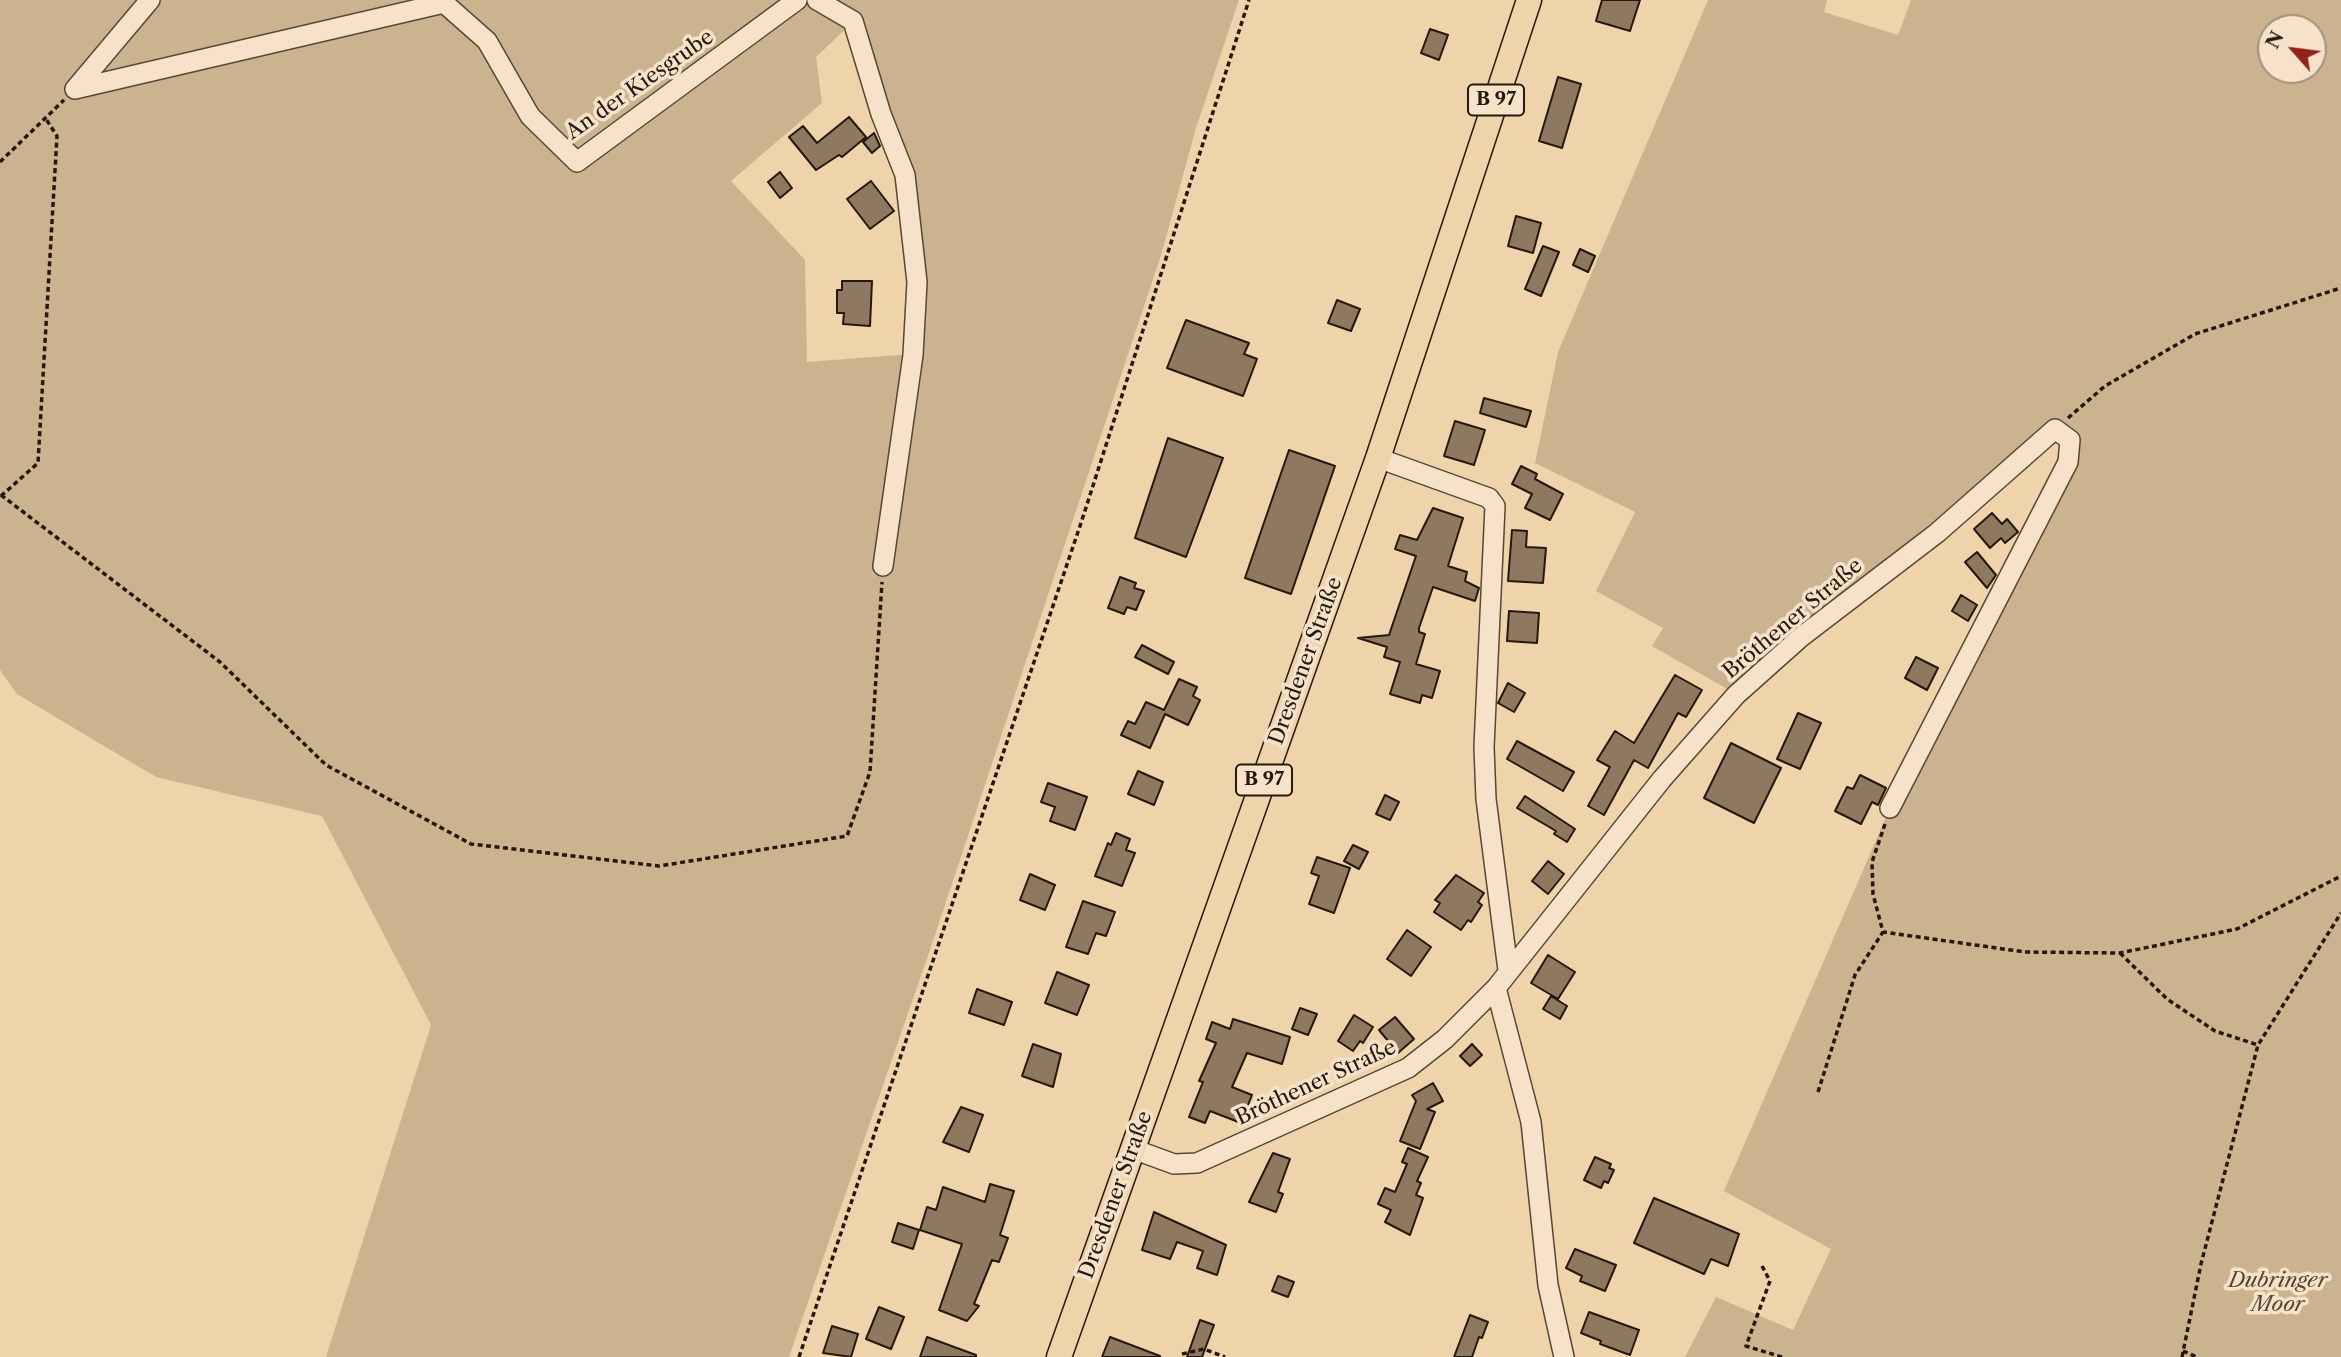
<!DOCTYPE html>
<meta charset="utf-8">
<style>
body{margin:0}
#map{position:relative;width:2341px;height:1357px;overflow:hidden;background:#efd3ab;font-family:"Libre Caslon Text",serif}
canvas{display:block}
.north{position:absolute;left:2257px;top:14px;width:70px;height:70px;box-sizing:border-box;background:#f5e2c8;border:2px solid #a1917e;border-radius:50%;rotate:298deg;font-size:19px;font-weight:700;line-height:28px;text-align:center;color:#24180f}
.north::after{content:'';display:block;margin:auto;width:24px;height:32px;background:#8f2418;clip-path:polygon(50% 0,100% 100%,50% 72%,0 100%)}
</style>
<div id="map">
<canvas width="2341" height="1357"></canvas>
<div class="north">N</div>
</div>
<script>
const context = document.querySelector('canvas').getContext('2d');
context.lineJoin = 'round';
function fillPath(path, color) {
  context.fillStyle = color;
  context.fill(path, 'evenodd');
}
function toPath(rows) {
  const path = new Path2D();
  for (const r of rows) {
    path.moveTo(r[0], r[1]);
    for (let i = 2; i < r.length; i += 2) path.lineTo(r[i], r[i + 1]);
  }
  return path;
}
function trace(path, color, width, dash) {
  context.strokeStyle = color;
  context.lineWidth = width;
  context.lineCap = dash ? 'butt' : 'round';
  context.setLineDash(dash || []);
  context.stroke(path);
}
function drawText(font, color, halo, rows, align = 'center') {
  context.font = font + ' "Libre Caslon Text",serif';
  context.lineWidth = 7;
  context.setLineDash([]);
  context.textBaseline = 'middle';
  context.strokeStyle = halo;
  context.fillStyle = color;
  for (const [text, x, y, turn = 0] of rows) {
    context.save();
    context.translate(x, y);
    context.rotate((+turn || 0) * Math.PI / 180);
    context.textAlign = isNaN(turn) ? turn : align;
    if (halo) context.strokeText(text, 0, 0);
    context.fillText(text, 0, 0);
    context.restore();
  }
}
const green = toPath([
 [0,0,1239,0,1196,128,1162,252,933,941,789,1357,326,1357,431,1025,322,816,156,777,17,694,0,670],
 [853,22,905,175,912,354,807,362,805,260,731,181,822,103,816,57],
 [1708,0,1827,0,1824,12,1898,35,1911,0,2341,0,2341,1357,1685,1357,1716,1297,1793,1330,1831,1249,1724,1191,1890,808,2068,462,2055,429,1736,694,1652,646,1663,628,1596,591,1635,512,1535,463,1558,352],
 [2271,28,2313,28,2313,70,2271,70]
]);
const building = toPath([
 [1602,0,1640,0,1630,31,1596,21,1602,0],
 [1430,29,1448,35,1439,60,1421,53,1430,29],
 [1558,77,1581,84,1562,148,1539,141,1558,77],
 [849,117,866,137,842,157,839,155,816,170,789,137,803,126,817,143,849,117],
 [874,133,880,146,872,153,863,142,874,133],
 [780,172,792,188,780,198,768,182,780,172],
 [871,181,894,211,870,229,847,199,871,181],
 [1516,216,1541,223,1533,253,1508,246,1516,216],
 [1543,246,1559,252,1541,296,1525,289,1543,246],
 [1580,249,1595,256,1588,272,1573,265,1580,249],
 [842,281,872,281,870,326,843,324,844,313,837,313,837,290,842,290,842,281],
 [1337,300,1360,309,1351,331,1328,323,1337,300],
 [1186,320,1249,343,1244,354,1257,359,1243,396,1167,368,1186,320],
 [1484,398,1531,411,1526,427,1480,413,1484,398],
 [1455,421,1485,430,1474,465,1444,456,1455,421],
 [1168,438,1223,458,1186,557,1135,538,1168,438],
 [1289,450,1335,466,1291,594,1245,578,1289,450],
 [1521,466,1537,474,1535,479,1563,494,1550,520,1525,508,1532,494,1512,484,1521,466],
 [1433,508,1463,518,1448,566,1467,572,1465,581,1479,588,1475,601,1433,587,1419,628,1419,632,1425,634,1416,664,1440,671,1432,698,1422,695,1420,703,1390,694,1400,662,1384,657,1387,647,1358,638,1389,635,1416,556,1395,549,1400,535,1417,540,1433,508],
 [1992,513,2002,524,2007,519,2018,532,2005,543,2001,538,1990,548,1974,529,1992,513],
 [1512,530,1527,531,1526,547,1546,548,1543,583,1508,581,1512,530],
 [1977,552,1996,575,1987,588,1965,562,1977,552],
 [1120,577,1136,583,1134,588,1144,591,1136,610,1127,607,1124,614,1108,608,1120,577],
 [1961,595,1977,605,1968,621,1952,611,1961,595],
 [1509,611,1539,613,1537,643,1507,641,1509,611],
 [1142,645,1174,662,1168,674,1135,657,1142,645],
 [1916,657,1938,668,1927,690,1905,678,1916,657],
 [1675,675,1702,690,1686,717,1678,713,1648,768,1634,760,1604,815,1588,806,1610,767,1597,760,1615,731,1634,743,1675,675],
 [1179,679,1197,687,1193,696,1200,700,1188,725,1165,714,1150,748,1121,735,1128,721,1135,724,1146,702,1164,710,1179,679],
 [1508,683,1525,693,1514,712,1498,703,1508,683],
 [1798,713,1821,723,1800,769,1777,759,1798,713],
 [1517,741,1574,772,1563,791,1507,759,1517,741],
 [1731,743,1781,768,1754,823,1704,798,1731,743],
 [1138,771,1163,782,1154,805,1128,794,1138,771],
 [1860,775,1886,788,1878,805,1872,802,1861,824,1835,811,1847,787,1853,789,1860,775],
 [1048,783,1087,797,1075,830,1050,821,1055,807,1041,802,1048,783],
 [1385,795,1399,802,1390,820,1376,814,1385,795],
 [1525,796,1575,829,1567,842,1554,834,1556,831,1517,808,1525,796],
 [1116,833,1130,839,1126,850,1135,853,1122,886,1095,876,1108,843,1111,845,1116,833],
 [1353,845,1368,852,1359,869,1344,861,1353,845],
 [1317,857,1350,868,1334,913,1309,904,1319,876,1311,873,1317,857],
 [1548,861,1564,874,1548,894,1532,881,1548,861],
 [1030,874,1055,885,1045,910,1020,900,1030,874],
 [1456,875,1484,893,1478,902,1482,905,1471,922,1468,920,1461,930,1434,912,1440,903,1435,900,1456,875],
 [1083,901,1115,912,1106,936,1096,933,1088,954,1066,947,1083,901],
 [1407,930,1431,947,1411,976,1387,959,1407,930],
 [1548,955,1575,972,1558,999,1531,983,1548,955],
 [1057,972,1089,985,1077,1015,1045,1003,1057,972],
 [977,989,1012,1002,1004,1025,969,1013,977,989],
 [1551,996,1567,1006,1560,1019,1543,1009,1551,996],
 [1300,1008,1317,1014,1308,1035,1292,1029,1300,1008],
 [1354,1015,1373,1027,1363,1043,1360,1041,1353,1051,1338,1041,1354,1015],
 [1395,1017,1414,1039,1398,1053,1379,1030,1395,1017],
 [1233,1019,1290,1037,1282,1064,1247,1053,1232,1087,1252,1095,1241,1123,1210,1111,1205,1123,1189,1117,1203,1082,1199,1081,1216,1043,1206,1039,1212,1022,1230,1029,1233,1019],
 [1033,1044,1061,1054,1053,1087,1022,1076,1033,1044],
 [1472,1044,1482,1055,1470,1066,1460,1056,1472,1044],
 [1433,1083,1443,1101,1427,1109,1435,1112,1420,1149,1400,1141,1416,1101,1412,1095,1433,1083],
 [961,1107,983,1115,969,1152,943,1142,961,1107],
 [1408,1148,1428,1157,1417,1181,1421,1183,1416,1195,1423,1198,1410,1235,1385,1222,1391,1210,1378,1204,1385,1188,1395,1192,1407,1164,1402,1162,1408,1148],
 [1273,1153,1290,1159,1278,1192,1283,1194,1276,1212,1249,1202,1273,1153],
 [1595,1157,1611,1164,1609,1168,1614,1170,1608,1183,1604,1181,1601,1188,1584,1180,1595,1157],
 [990,1184,1014,1191,1000,1235,1008,1238,999,1262,992,1260,974,1304,979,1306,967,1321,939,1310,962,1244,920,1230,927,1207,936,1210,943,1187,985,1202,990,1184],
 [1654,1198,1739,1234,1728,1266,1711,1259,1704,1274,1634,1243,1654,1198],
 [1154,1212,1226,1245,1217,1275,1197,1268,1203,1251,1177,1242,1170,1259,1142,1250,1154,1212],
 [898,1223,919,1230,913,1249,892,1242,898,1223],
 [1575,1249,1616,1265,1605,1291,1580,1281,1582,1276,1566,1268,1575,1249],
 [1278,1276,1294,1282,1288,1297,1272,1291,1278,1276],
 [879,1307,904,1317,891,1349,866,1339,879,1307],
 [1589,1312,1639,1330,1630,1355,1600,1344,1601,1341,1581,1333,1589,1312],
 [1470,1315,1488,1322,1482,1338,1479,1337,1472,1357,1454,1357,1470,1315],
 [1200,1320,1214,1325,1202,1357,1187,1357,1200,1320],
 [832,1326,858,1334,851,1357,823,1353,832,1326],
 [927,1337,976,1355,976,1357,920,1357,927,1337],
 [1110,1337,1160,1356,1160,1357,1102,1357,1110,1337]
]);
const path = toPath([
 [0,162,64,100],
 [2068,418,2105,386,2195,334,2341,288],
 [1,495,220,662,326,765,471,844,659,866,847,836,870,772,882,582],
 [1,496,38,463,57,136,46,119],
 [1885,824,1872,862,1873,894,1883,932,2025,952,2120,953,2237,929,2341,876],
 [2120,953,2167,999,2215,1031,2258,1045],
 [1818,1092,1855,975,1883,932],
 [1762,1266,1770,1281,1746,1346,1782,1357],
 [2183,1351,2197,1357],
 [1182,1354,1204,1349,1225,1357],
 [799,1357,1081,523,1249,0],
 [2182,1357,2201,1264,2258,1045,2341,913]
]);
const minor = toPath([
 [817,0,853,21,881,114,905,175,917,282,913,355,883,566],
 [75,89,444,3,487,41,530,116,577,162,797,0],
 [75,89,150,0],
 [1378,458,1489,498,1495,506,1484,747,1486,799,1508,970],
 [1496,988,1531,1122,1548,1285,1564,1357],
 [1133,1149,1174,1164,1197,1163,1408,1068,1445,1039,1496,988,1662,779,1736,695,1801,637,1937,533,2055,429,2070,440,2068,462,1890,808]
]);
const major = toPath([
 [1059,1357,1378,458,1529,0]
]);
const shields = [
 [1496,100,56],
 [1264,780,56]
];
const shieldNames = [
 ["B 97",1496,100],
 ["B 97",1264,780]
];
const streetNames = [
 ["An der Kiesgrube",640,85,-35],
 ["Bröthener Straße",1793,619,-40],
 ["Dresdener Straße",1306,661,-70],
 ["Bröthener Straße",1316,1083,-25],
 ["Dresdener Straße",1116,1195,-70]
];
const parkNames = [
 ["Dubringer",2278,1281],
 ["Moor",2278,1305]
];
fillPath(green, '#ccb390');
fillPath(building, '#8e7960');
trace(building, '#24180f', 2);
trace(minor, '#574736', 22);
trace(major, '#24180f', 27);
trace(path, '#24180f', 3.5, [5, 3.5]);
trace(minor, '#f5e2c8', 19);
trace(major, '#efd3ab', 24);
for (const [x, y, w] of shields) {
  const box = new Path2D();
  box.roundRect(x - w / 2, y - 15.5, w, 31, 5);
  context.fillStyle = '#f5e2c8';
  context.fill(box);
  trace(box, '#24180f', 2);
}
drawText('bold 19px', '#24180f', null, shieldNames);
drawText('21px', '#24180f', '#f5e2c8', streetNames);
drawText('italic 21px', '#564636', '#f5e2c8', parkNames);
</script>
